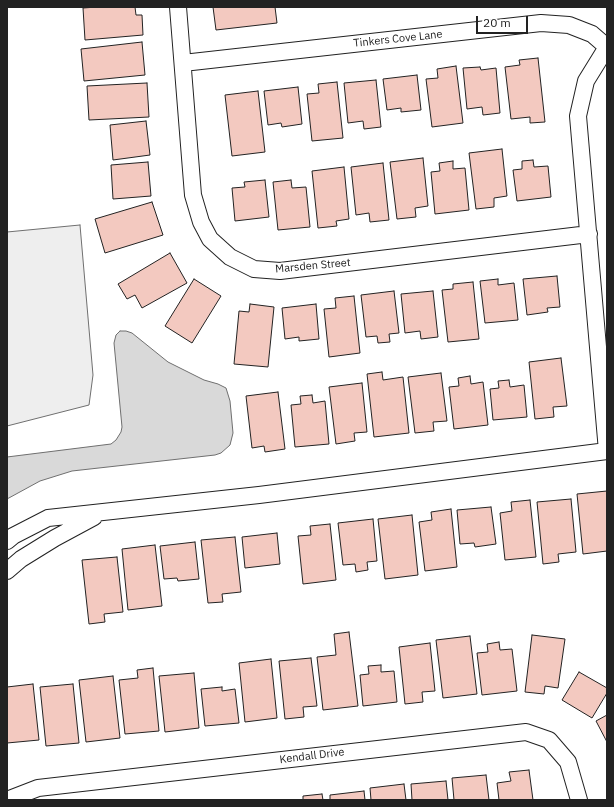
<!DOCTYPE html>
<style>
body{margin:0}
#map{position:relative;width:614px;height:807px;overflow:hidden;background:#fff;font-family:"IBM Plex Sans",sans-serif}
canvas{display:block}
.frame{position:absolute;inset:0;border:8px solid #222;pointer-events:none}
.scale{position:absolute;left:476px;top:16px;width:52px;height:18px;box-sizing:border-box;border:2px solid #222;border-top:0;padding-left:5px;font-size:12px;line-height:14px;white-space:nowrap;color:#222;-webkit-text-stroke:3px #fff;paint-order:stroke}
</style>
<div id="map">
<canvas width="614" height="807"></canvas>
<div class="frame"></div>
<div class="scale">20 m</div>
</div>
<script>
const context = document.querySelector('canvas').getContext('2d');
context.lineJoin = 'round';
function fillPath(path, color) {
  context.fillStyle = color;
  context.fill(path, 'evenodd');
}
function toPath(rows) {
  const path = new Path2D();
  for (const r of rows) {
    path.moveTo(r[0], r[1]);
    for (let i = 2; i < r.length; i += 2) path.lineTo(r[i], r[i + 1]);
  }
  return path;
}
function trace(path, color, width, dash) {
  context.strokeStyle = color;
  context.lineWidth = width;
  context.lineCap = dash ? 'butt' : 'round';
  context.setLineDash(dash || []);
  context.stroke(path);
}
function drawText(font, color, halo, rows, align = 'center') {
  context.font = font + ' "IBM Plex Sans",sans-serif';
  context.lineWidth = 3;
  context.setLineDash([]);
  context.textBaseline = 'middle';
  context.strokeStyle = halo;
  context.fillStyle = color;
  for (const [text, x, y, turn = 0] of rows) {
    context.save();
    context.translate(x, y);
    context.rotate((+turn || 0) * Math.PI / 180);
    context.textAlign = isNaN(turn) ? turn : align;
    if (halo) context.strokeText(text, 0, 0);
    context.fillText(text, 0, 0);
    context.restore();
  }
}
const green = toPath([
 [80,225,93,375,89,405,7,426,7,232,80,225]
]);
const water = toPath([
 [120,331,126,331,132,333,168,362,204,380,218,384,226,388,230,401,233,433,230,445,221,453,215,455,72,471,40,481,7,499,7,457,111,444,116,440,121,432,122,427,114,343,116,335,120,331]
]);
const building = toPath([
 [97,7,135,7,136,15,142,15,143,35,85,40,83,8,97,7],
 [213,7,275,7,277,23,216,30,213,7],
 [142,42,145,75,84,81,81,49,142,42],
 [538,58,545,122,530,123,530,117,511,119,505,67,520,65,519,60,538,58],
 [456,66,463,123,432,127,426,79,438,78,437,69,456,66],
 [480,67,481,70,496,68,500,113,483,115,482,107,467,109,463,68,480,67],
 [417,75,421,110,401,112,401,108,387,110,383,79,417,75],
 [376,80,381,127,364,129,363,121,348,123,344,83,376,80],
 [337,82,343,138,312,141,307,94,319,93,318,84,337,82],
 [147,83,149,117,89,120,87,86,147,83],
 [298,87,302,124,282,127,281,123,268,125,264,91,298,87],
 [258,91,265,152,232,156,225,95,258,91],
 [146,121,150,155,113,160,110,125,146,121],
 [502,149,507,196,494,198,494,207,476,209,469,153,502,149],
 [423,158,428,206,415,208,416,217,397,219,390,162,423,158],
 [533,160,534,167,548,166,551,197,517,201,513,170,522,169,522,161,533,160],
 [453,161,453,169,465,168,469,210,435,214,431,172,440,171,439,163,453,161],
 [148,162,151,196,113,199,111,165,148,162],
 [383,163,389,220,370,222,369,213,356,215,351,167,383,163],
 [344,167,349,219,336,221,337,226,318,228,312,171,344,167],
 [265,180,269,217,235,221,232,188,245,187,244,182,265,180],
 [291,180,292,188,306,187,310,227,278,230,273,182,291,180],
 [152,202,163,235,105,253,95,219,152,202],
 [170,253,187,283,142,308,135,295,127,299,118,284,170,253],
 [557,276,560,307,547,308,548,312,527,315,523,279,557,276],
 [194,279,221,296,192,343,165,326,194,279],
 [498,279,498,285,514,283,518,320,485,323,480,281,498,279],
 [473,282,479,339,448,342,442,290,453,289,453,284,473,282],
 [394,291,399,333,389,334,390,342,378,343,377,336,366,337,361,295,394,291],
 [433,291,438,337,421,339,420,331,405,333,401,294,433,291],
 [354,296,360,353,329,357,324,309,336,308,335,298,354,296],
 [250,304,274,307,268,367,234,364,239,311,249,312,250,304],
 [316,304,319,339,299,341,299,337,285,339,282,308,316,304],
 [561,358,567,406,553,407,554,417,535,419,529,362,561,358],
 [382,372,383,380,403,377,409,433,374,437,367,374,382,372],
 [441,373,447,421,433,422,434,431,415,433,408,377,441,373],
 [470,376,471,384,483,382,488,425,454,429,449,387,459,386,458,378,470,376],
 [509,380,510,387,524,385,527,417,493,420,490,389,499,388,498,381,509,380],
 [362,383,367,432,354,433,355,441,336,444,329,387,362,383],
 [278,392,285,449,265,452,264,446,252,448,246,396,278,392],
 [312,395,313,403,325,401,329,444,295,447,291,405,301,404,300,396,312,395],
 [607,491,607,551,583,554,577,494,607,491],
 [571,499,576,552,558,554,559,562,543,564,537,502,571,499],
 [530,500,536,557,505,560,500,513,512,511,511,502,530,500],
 [491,507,496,544,475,547,474,543,460,544,457,510,491,507],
 [451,509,457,567,425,571,419,522,432,520,431,512,451,509],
 [412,515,418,575,385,579,378,519,412,515],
 [373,519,377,561,367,562,368,570,356,572,355,564,343,565,338,523,373,519],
 [330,524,336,580,303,584,298,536,311,535,310,526,330,524],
 [277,533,280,564,245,568,242,537,277,533],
 [235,537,241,592,222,594,223,602,208,603,201,540,235,537],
 [195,542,199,579,178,581,177,578,164,579,160,546,195,542],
 [155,545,162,606,128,610,122,549,155,545],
 [117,557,123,612,104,614,105,622,89,624,82,560,117,557],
 [349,632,358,706,323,710,317,657,336,655,334,634,349,632],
 [532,635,565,639,558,688,545,686,544,694,525,692,532,635],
 [470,636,477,694,443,698,436,640,470,636],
 [499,642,500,650,512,649,517,691,482,695,477,653,488,652,487,644,499,642],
 [430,643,435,691,422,692,423,702,405,704,399,647,430,643],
 [311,658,317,706,303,707,304,717,285,719,279,661,311,658],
 [271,659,277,718,245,722,239,663,271,659],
 [381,665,381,672,394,671,397,702,363,706,360,675,369,674,368,666,381,665],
 [153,668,159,731,125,734,119,680,138,678,137,670,153,668],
 [579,672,607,688,607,693,592,718,562,700,579,672],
 [194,673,199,728,165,732,159,676,194,673],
 [113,676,120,738,86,742,79,680,113,676],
 [33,684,39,740,7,743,7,687,33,684],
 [73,684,79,743,46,746,40,687,73,684],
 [222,687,222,691,235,689,239,723,205,726,201,689,222,687],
 [607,715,607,742,596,721,607,715],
 [529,770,533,800,499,800,497,783,511,781,509,772,529,770],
 [486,775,489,800,454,800,452,778,486,775],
 [446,781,448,800,412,800,411,784,446,781],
 [404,784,406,800,371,800,370,788,404,784],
 [364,791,365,800,330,800,330,795,364,791],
 [322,794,323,800,303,800,303,796,322,794]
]);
const minor = toPath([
 [178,7,193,195,201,222,210,239,230,257,254,269,280,271,589,234],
 [183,63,541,23,569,25,592,34,607,47],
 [607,451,578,116,586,81,607,47],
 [7,541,13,536,48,518,259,495,607,451],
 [7,571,21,559,55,538,94,517],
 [7,800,38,788,526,732,549,740,568,762,579,800]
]);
const streetNames = [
 ["Tinkers Cove Lane",398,39,-6],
 ["Marsden Street",313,266,-5],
 ["Kendall Drive",312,756,-7]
];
fillPath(green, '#eee');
trace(green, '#6f6f6f', 1);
fillPath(water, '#d9d9d9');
trace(water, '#6f6f6f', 1);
fillPath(building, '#f3c9c0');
trace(building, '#222', 1);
trace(minor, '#222', 18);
trace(minor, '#fff', 16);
drawText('11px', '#222', '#fff', streetNames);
</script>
